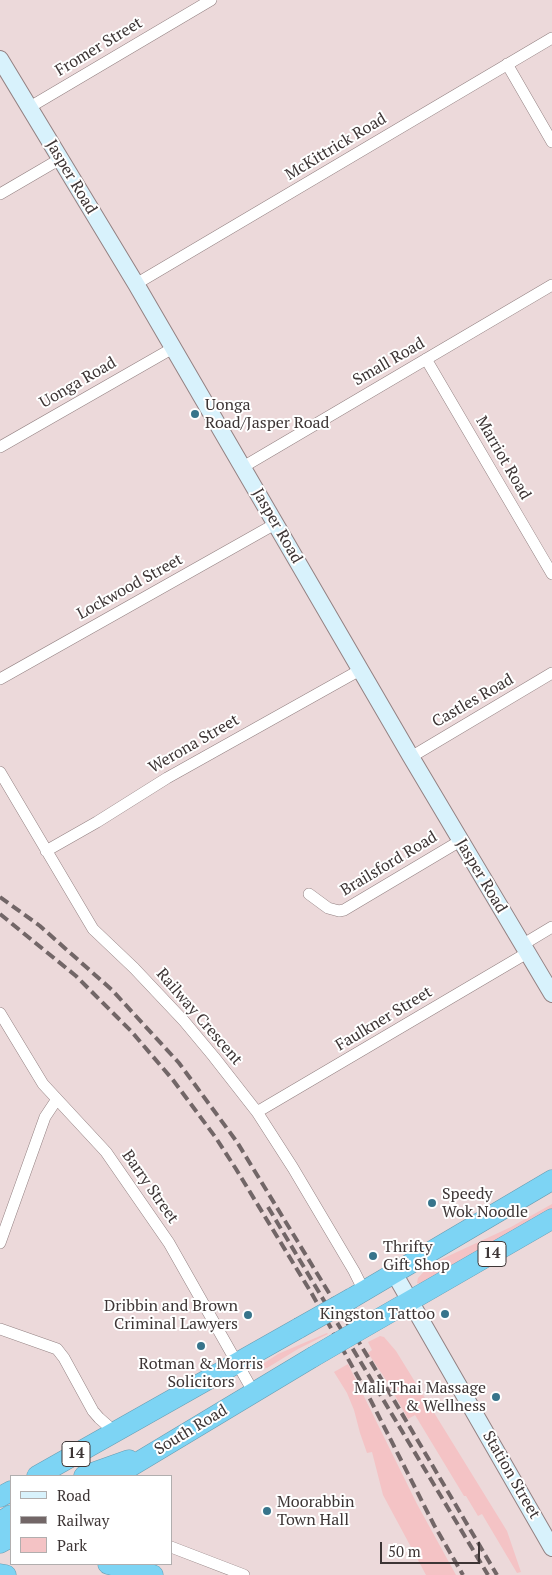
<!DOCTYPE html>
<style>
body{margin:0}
#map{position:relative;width:552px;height:1575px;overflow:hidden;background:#ecd9da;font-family:"PT Serif",serif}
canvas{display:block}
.legend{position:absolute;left:10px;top:1475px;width:162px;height:90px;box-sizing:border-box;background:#fff;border:1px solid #b1aeae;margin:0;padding:6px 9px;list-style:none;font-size:15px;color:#3d3535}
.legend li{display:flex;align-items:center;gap:10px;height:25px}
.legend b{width:25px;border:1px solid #b1aeae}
.scale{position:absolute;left:380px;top:1542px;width:100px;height:22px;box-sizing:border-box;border:2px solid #3d3535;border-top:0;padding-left:6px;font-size:15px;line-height:18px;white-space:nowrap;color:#3d3535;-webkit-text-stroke:4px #fff;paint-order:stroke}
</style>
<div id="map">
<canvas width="552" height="1575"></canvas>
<ul class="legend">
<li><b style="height:6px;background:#d8f2fc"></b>Road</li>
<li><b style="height:6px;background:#726667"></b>Railway</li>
<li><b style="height:14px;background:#f4c3c5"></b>Park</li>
</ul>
<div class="scale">50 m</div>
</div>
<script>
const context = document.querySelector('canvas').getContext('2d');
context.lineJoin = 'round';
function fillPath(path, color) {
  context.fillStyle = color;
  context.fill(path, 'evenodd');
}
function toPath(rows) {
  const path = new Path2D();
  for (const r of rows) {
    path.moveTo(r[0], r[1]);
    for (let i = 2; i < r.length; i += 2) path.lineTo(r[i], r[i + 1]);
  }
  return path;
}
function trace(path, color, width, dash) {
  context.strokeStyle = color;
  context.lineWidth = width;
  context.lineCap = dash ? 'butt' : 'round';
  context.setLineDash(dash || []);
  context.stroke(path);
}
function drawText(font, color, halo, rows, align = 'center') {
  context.font = font + ' "PT Serif",serif';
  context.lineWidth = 4;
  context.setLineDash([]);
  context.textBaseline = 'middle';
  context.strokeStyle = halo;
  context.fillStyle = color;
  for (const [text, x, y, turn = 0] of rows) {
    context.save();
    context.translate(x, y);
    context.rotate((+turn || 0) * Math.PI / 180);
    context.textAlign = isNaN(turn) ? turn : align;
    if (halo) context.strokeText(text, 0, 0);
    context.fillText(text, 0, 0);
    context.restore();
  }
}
const green = toPath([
 [552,1204,552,1209,420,1284,417,1283,418,1278,431,1264,511,1227],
 [327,1333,328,1334,298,1349,267,1368,259,1369,258,1367,278,1354],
 [380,1336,384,1337,396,1351,507,1531,521,1572,517,1573,482,1514,478,1516,466,1496,464,1496,415,1415,408,1419,388,1383,368,1353,372,1350,368,1342],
 [348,1364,417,1504,456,1575,426,1575,383,1495,372,1452,367,1453,360,1433,354,1410,347,1393,334,1372]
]);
const street = toPath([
 [507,64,552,142],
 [30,107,211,0],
 [0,194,60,159],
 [136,284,552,38],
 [426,359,552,574],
 [0,447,173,348],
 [243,467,552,285],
 [0,679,275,524],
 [411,757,552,673],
 [0,772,93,929,134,968,184,1021,214,1057,257,1112,293,1168,354,1271,364,1291],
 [46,851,97,822,167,778,360,670],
 [309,894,328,908,339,911,344,910,460,841],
 [522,945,552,927],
 [0,1013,43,1084,106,1152,169,1243,254,1393],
 [257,1112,527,953],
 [0,1243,45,1117,57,1099],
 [0,1329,57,1349,64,1358,93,1411,99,1418,115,1432],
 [171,1547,244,1575]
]);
const secondary = toPath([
 [0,59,136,284,411,757,552,994],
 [394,1273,552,1548]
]);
const highway = toPath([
 [352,1298,552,1180],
 [356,1332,552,1219],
 [37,1476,299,1328],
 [84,1476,129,1460],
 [115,1476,313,1357],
 [0,1497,11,1491],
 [0,1522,11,1515],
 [0,1543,11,1537],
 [108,1564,153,1575],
 [0,1574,6,1575]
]);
const rail = toPath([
 [0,897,40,926,112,990,179,1063,237,1142,385,1385,497,1575],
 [0,914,76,976,131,1031,173,1080,216,1138,236,1169,312,1294,367,1393,434,1525,463,1575],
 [268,1207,488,1575]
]);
const highwayBridge = toPath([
 [299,1328,352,1298],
 [313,1357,356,1332]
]);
const markers = [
 [195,414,5,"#37748b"],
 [432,1203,5,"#37748b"],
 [373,1256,5,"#37748b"],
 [445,1314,5,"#37748b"],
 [248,1315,5,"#37748b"],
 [201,1346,5,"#37748b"],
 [496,1397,5,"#37748b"],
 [267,1511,5,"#37748b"]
];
const shields = [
 [492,1254,28],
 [76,1454,28]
];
const shieldNames = [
 ["14",492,1254],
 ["14",76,1454]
];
const streetNames = [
 ["Fromer Street",99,47,-31],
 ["McKittrick Road",336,147,-31],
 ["Jasper Road",71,177,59],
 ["Small Road",389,362,-30],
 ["Uonga Road",78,383,-30],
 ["Marriot Road",503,458,60],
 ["Jasper Road",277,526,60],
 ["Lockwood Street",130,587,-29],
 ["Castles Road",473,701,-30],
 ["Werona Street",194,744,-30],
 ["Brailsford Road",389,864,-31],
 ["Jasper Road",481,876,59],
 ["Railway Crescent",199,1017,49],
 ["Faulkner Street",384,1019,-31],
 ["Barry Street",150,1187,55],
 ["South Road",191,1430,-31],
 ["Station Street",511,1475,60]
];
const poiNames = [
 ["Uonga",205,405],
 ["Road/Jasper Road",205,423],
 ["Speedy",442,1194],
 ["Wok Noodle",442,1212],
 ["Thrifty",383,1247],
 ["Gift Shop",383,1265],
 ["Dribbin and Brown",238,1306,"right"],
 ["Criminal Lawyers",238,1324,"right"],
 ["Kingston Tattoo",435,1314,"right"],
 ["Rotman & Morris",201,1364,"center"],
 ["Solicitors",201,1382,"center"],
 ["Mali Thai Massage",486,1388,"right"],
 ["& Wellness",486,1406,"right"],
 ["Moorabbin",277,1502],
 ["Town Hall",277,1520]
];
fillPath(green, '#f4c3c5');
trace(street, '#938182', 12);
trace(secondary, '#938182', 18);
trace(highway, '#679cb1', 21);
trace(street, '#fff', 11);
trace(secondary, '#d8f2fc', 16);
trace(highway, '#7dd4f4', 20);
trace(rail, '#726667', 4, [10, 5]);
trace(highwayBridge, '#679cb1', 21, []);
trace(highwayBridge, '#7dd4f4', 20);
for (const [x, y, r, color] of markers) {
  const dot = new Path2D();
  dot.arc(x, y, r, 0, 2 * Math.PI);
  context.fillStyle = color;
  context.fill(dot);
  trace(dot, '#fff', 2);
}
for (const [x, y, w] of shields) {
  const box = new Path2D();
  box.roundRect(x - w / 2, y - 12.5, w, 25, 4);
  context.fillStyle = '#fff';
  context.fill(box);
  trace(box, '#3d3535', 1);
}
drawText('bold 15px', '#3d3535', null, shieldNames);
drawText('16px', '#3d3535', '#fff', streetNames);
drawText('16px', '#3d3535', '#fff', poiNames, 'left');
</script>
